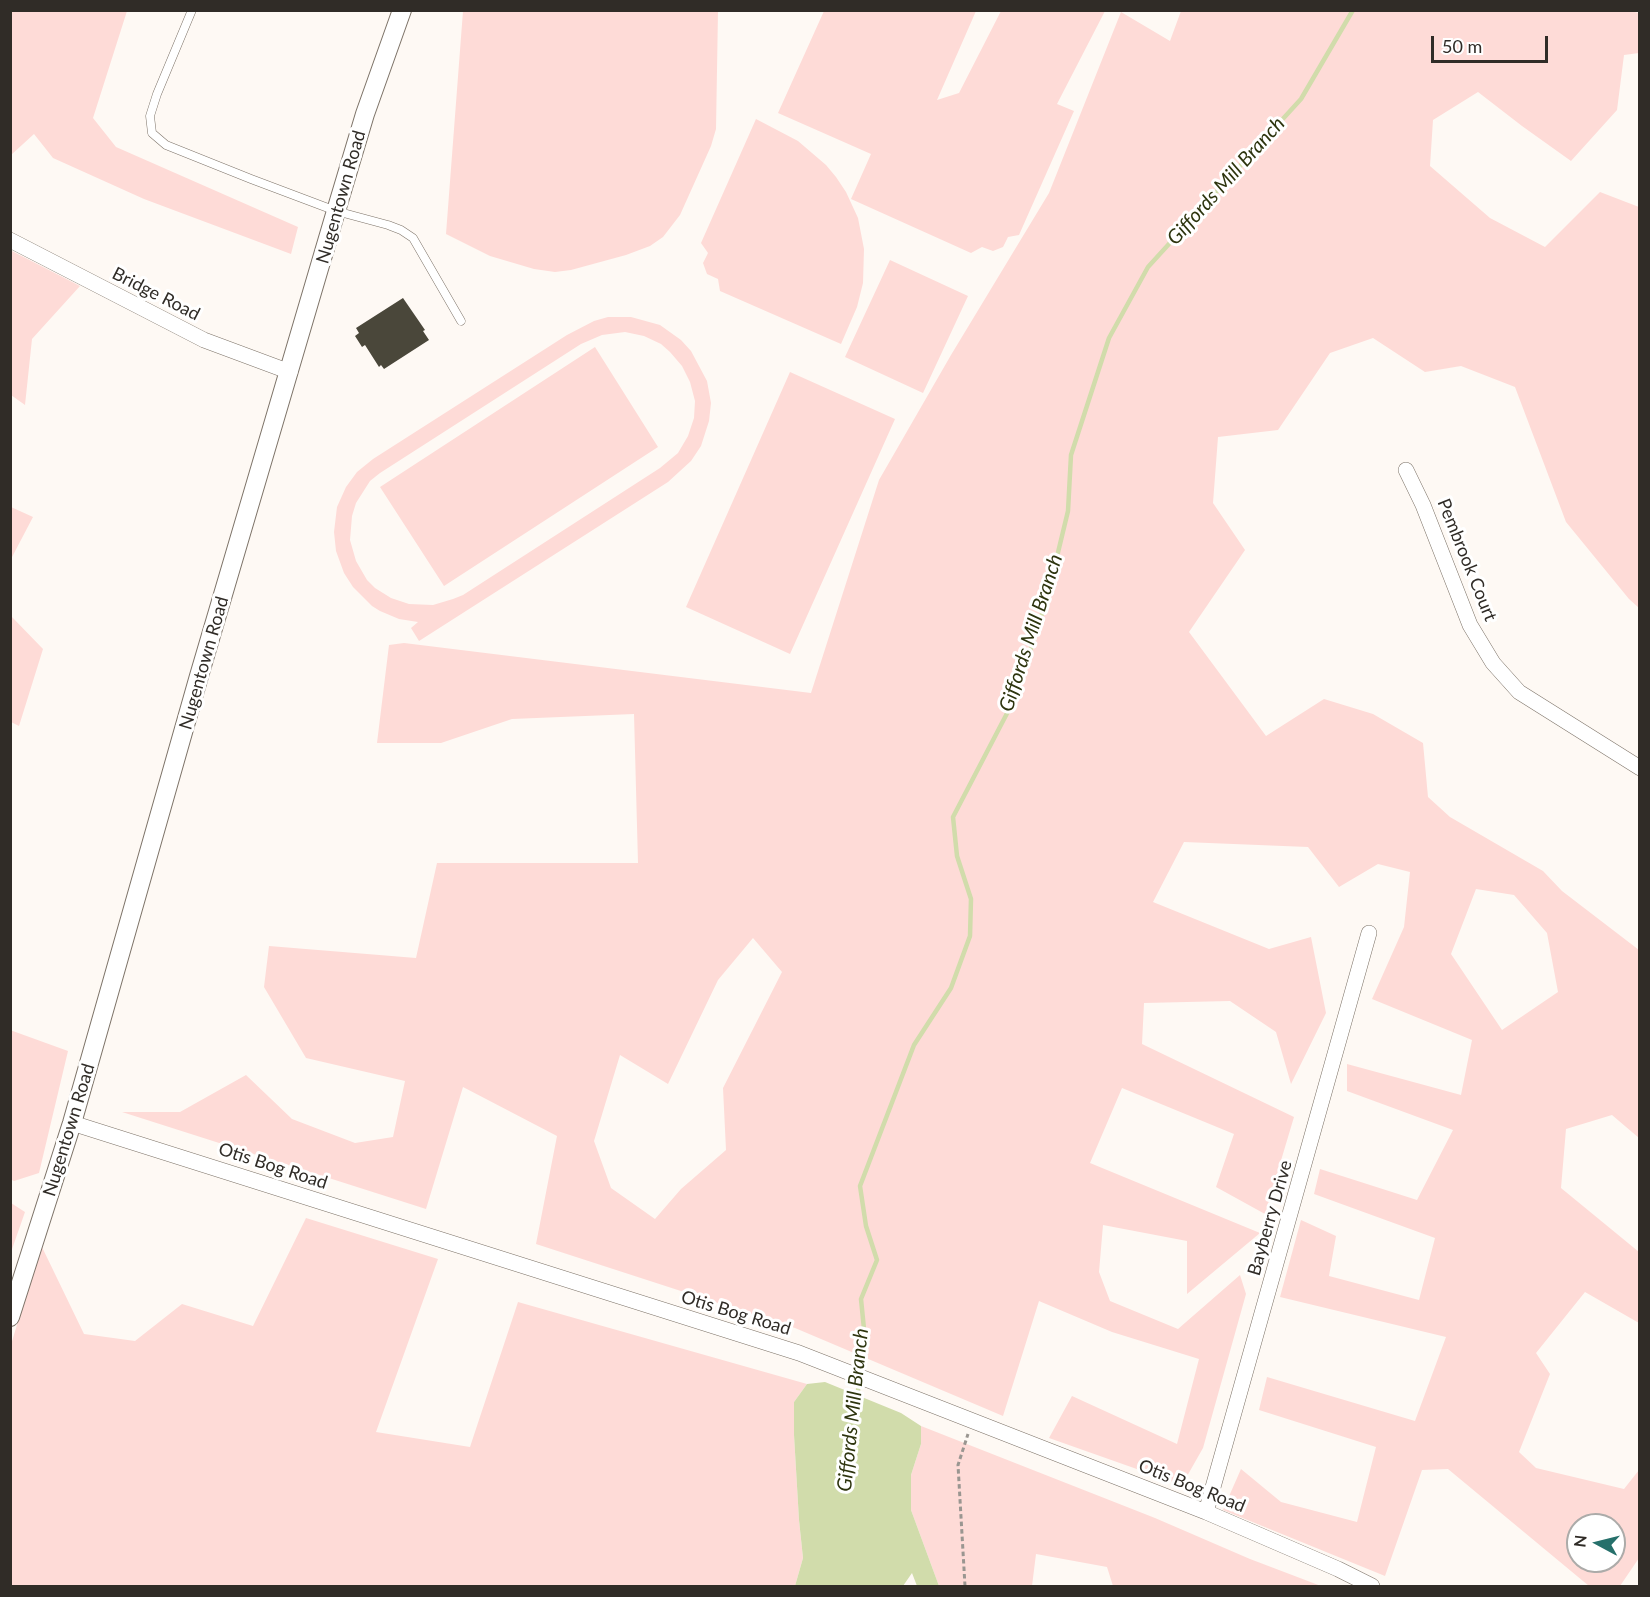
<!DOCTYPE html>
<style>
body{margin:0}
#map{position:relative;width:1650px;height:1597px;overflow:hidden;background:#fef9f4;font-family:Lato,sans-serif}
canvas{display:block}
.frame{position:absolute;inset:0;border:12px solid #302c27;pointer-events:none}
.north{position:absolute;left:1566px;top:1513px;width:60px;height:60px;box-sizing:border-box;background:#fff;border:2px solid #acaba9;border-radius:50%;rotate:277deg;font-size:16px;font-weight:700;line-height:24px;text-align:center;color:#302c27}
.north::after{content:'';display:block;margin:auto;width:21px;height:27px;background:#26706b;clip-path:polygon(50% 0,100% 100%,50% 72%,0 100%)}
.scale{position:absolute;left:1431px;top:36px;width:117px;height:27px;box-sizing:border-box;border:3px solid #302c27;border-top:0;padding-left:8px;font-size:18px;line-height:21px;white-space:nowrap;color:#302c27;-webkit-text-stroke:4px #fff;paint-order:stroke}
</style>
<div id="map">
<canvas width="1650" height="1597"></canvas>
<div class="frame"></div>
<div class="north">N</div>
<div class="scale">50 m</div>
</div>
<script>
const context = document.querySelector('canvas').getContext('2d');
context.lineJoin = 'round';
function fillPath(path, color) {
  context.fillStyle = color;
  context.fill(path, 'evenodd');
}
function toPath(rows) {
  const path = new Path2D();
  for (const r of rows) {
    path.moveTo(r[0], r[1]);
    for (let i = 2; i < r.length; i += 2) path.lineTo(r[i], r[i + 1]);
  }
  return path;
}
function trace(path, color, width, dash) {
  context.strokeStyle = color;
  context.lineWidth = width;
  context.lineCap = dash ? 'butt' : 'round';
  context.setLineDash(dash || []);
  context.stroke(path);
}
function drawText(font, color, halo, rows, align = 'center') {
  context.font = font + ' Lato,sans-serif';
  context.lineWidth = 6;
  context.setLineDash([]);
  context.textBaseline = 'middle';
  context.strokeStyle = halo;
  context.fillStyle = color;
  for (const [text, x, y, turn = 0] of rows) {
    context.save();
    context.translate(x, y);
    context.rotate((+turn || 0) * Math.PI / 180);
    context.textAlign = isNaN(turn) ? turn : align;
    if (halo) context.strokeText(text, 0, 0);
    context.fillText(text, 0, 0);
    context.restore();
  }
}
const green = toPath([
 [11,10,127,11,93,118,116,147,298,227,291,254,144,199,53,158,34,134,11,155],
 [463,11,718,11,716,129,711,146,680,215,663,237,650,246,626,255,571,270,555,272,534,269,490,256,446,234],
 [824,11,976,11,937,100,959,93,1001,11,1105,11,1057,104,1074,111,1019,235,1008,237,1003,247,993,251,982,247,971,253,851,199,871,154,778,113],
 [1630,11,1639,13,1639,53,1624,55,1617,110,1571,161,1522,126,1478,92,1433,120,1430,166,1490,218,1545,247,1600,192,1639,207,1639,608,1629,599,1566,522,1515,387,1461,366,1425,372,1373,338,1330,353,1278,430,1218,437,1213,503,1245,550,1189,632,1266,736,1324,699,1373,714,1423,743,1428,797,1450,817,1543,871,1562,891,1639,950,1639,1138,1612,1115,1566,1129,1561,1188,1639,1252,1639,1323,1585,1292,1536,1353,1550,1374,1519,1452,1536,1468,1624,1489,1639,1470,1639,1558,1620,1586,1589,1586,1448,1469,1422,1470,1385,1576,1223,1510,1241,1469,1281,1502,1357,1522,1376,1447,1259,1410,1267,1377,1415,1421,1446,1337,1280,1297,1301,1220,1336,1236,1329,1276,1419,1300,1435,1238,1314,1194,1320,1169,1417,1200,1453,1130,1347,1091,1347,1064,1461,1095,1472,1040,1372,999,1404,927,1410,872,1378,864,1339,887,1308,847,1184,842,1153,902,1269,949,1311,937,1326,1013,1291,1084,1276,1032,1230,1001,1144,1003,1142,1044,1294,1117,1265,1214,1216,1187,1234,1134,1122,1088,1090,1163,1260,1233,1187,1294,1187,1241,1103,1225,1099,1272,1110,1301,1178,1329,1240,1275,1246,1294,1203,1448,1182,1485,1049,1438,1072,1396,1177,1444,1199,1359,1112,1332,1039,1301,1003,1416,795,1328,536,1244,557,1136,463,1087,426,1209,122,1112,180,1112,246,1075,292,1119,355,1143,393,1137,405,1081,306,1058,264,987,269,946,416,958,437,863,638,863,634,714,512,719,441,743,377,743,389,645,404,643,811,693,879,480,951,355,1049,193,1121,12,1170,41,1181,11],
 [1476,889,1514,895,1547,933,1558,992,1502,1030,1451,954],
 [753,938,782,972,723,1088,726,1150,681,1189,655,1219,611,1188,594,1141,620,1055,668,1084,718,980],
 [1578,1525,1614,1525,1614,1561,1578,1561],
 [756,119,798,141,826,165,836,177,846,192,858,218,864,249,863,283,857,307,841,344,720,291,718,279,707,274,703,263,708,253,701,243],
 [10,250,80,286,32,339,25,405,11,395],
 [890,260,968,296,923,393,845,357],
 [608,317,631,317,660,325,681,340,691,351,707,381,711,403,709,421,701,446,691,461,668,482,419,641,411,628,418,622,399,619,380,611,372,606,353,587,344,573,336,551,334,532,337,507,346,487,357,472,373,459,567,335,594,321],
 [625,332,644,336,661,344,670,352,682,366,690,382,695,401,694,418,688,436,678,453,660,468,463,595,453,599,433,605,409,604,391,598,375,588,367,580,356,561,350,540,352,516,356,503,370,481,380,473,581,344,602,335],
 [595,347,658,447,444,586,380,487],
 [790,372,895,419,790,654,686,607],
 [11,507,33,517,11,559],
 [11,616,43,649,19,726,11,722],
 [10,1030,68,1051,39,1173,14,1181,10,1179],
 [11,1203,25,1212,11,1252],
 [306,1218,438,1259,376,1432,470,1447,518,1302,807,1384,794,1402,794,1435,799,1520,803,1558,795,1586,11,1586,10,1348,41,1245,84,1334,135,1341,182,1304,253,1326],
 [921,1426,1155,1518,1250,1559,1321,1586,1113,1586,1107,1567,1036,1554,1032,1586,939,1586,911,1510,911,1475,921,1444]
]);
const water = toPath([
 [825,1382,901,1413,921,1426,921,1444,911,1475,911,1510,939,1586,917,1586,912,1573,903,1586,795,1586,803,1558,799,1520,794,1435,794,1402,807,1384]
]);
const stream = toPath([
 [861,1373,865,1339,861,1299,877,1260,866,1226,860,1186,914,1045,951,988,970,936,971,899,957,856,953,817,1015,698,1047,598,1068,511,1071,455,1109,338,1148,267,1301,99,1353,10],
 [857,1400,859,1381]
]);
const building = toPath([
 [403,298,425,330,423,331,429,340,384,369,381,365,379,367,365,345,362,347,355,336,359,333,356,328]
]);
const path = toPath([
 [965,1586,958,1465,968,1434]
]);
const service = toPath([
 [192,10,157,94,150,116,152,133,166,145,251,179,336,211,388,225,401,230,413,238,461,321]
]);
const minor = toPath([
 [10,240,204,340,290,372],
 [1406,470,1423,505,1470,625,1493,663,1519,692,1640,768],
 [72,1123,799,1353,1206,1512,1338,1569,1372,1586],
 [1206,1512,1369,933]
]);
const tertiary = toPath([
 [10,1317,72,1123,199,676,336,211,365,114,402,10]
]);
const streetNames = [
 ["Nugentown Road",341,197,-74],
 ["Bridge Road",156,294,27],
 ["Pembrook Court",1467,560,68],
 ["Nugentown Road",204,663,-74],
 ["Nugentown Road",69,1130,-73],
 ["Otis Bog Road",273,1166,18],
 ["Bayberry Drive",1270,1218,-74],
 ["Otis Bog Road",736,1313,17],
 ["Otis Bog Road",1192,1486,22]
];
const waterNames = [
 ["Giffords Mill Branch",1226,181,-48],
 ["Giffords Mill Branch",1031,633,-72],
 ["Giffords Mill Branch",853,1410,-84]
];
fillPath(green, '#fedbd7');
fillPath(water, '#d1dcab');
trace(stream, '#d1dcab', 4.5);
fillPath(building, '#4a473a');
trace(service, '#7d7368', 9);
trace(minor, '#7d7368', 16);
trace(tertiary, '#7d7368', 20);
trace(path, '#9a9691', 3, [4.5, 3]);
trace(service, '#fff', 8);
trace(minor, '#fff', 15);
trace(tertiary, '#fff', 18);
drawText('18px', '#302c27', '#fff', streetNames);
drawText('italic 20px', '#2d340e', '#fff', waterNames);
</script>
